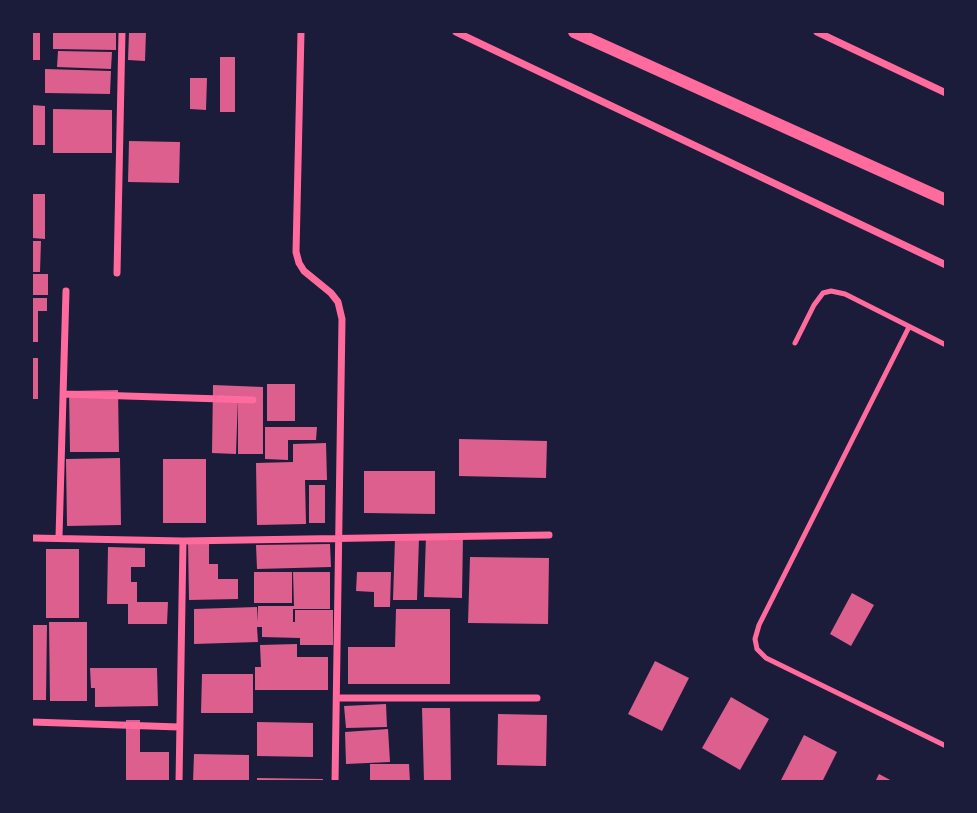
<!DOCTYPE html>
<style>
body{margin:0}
#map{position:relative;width:977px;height:813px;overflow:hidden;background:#1b1b3a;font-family:Poppins,sans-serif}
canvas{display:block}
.frame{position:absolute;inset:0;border:33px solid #1b1b3a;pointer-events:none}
</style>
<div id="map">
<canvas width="977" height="813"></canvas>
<div class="frame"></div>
</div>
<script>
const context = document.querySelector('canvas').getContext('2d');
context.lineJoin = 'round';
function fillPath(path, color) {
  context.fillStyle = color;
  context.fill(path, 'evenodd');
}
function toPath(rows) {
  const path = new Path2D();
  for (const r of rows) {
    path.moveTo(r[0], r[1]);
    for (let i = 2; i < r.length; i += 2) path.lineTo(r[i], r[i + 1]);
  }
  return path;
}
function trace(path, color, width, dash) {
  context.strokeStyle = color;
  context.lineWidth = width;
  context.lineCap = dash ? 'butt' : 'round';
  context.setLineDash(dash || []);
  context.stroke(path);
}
const building = toPath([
 [32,32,40,32,40,60,32,60],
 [53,32,116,32,116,50,53,49],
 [129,32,146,32,145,61,128,60],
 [58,51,112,52,111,69,57,67],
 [220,57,235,57,235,112,220,112],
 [45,69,111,71,110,94,45,93],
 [190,78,207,78,206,110,190,109],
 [32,105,45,106,45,145,32,145],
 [53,109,112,110,112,153,53,153],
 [129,141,180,142,179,183,128,182],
 [32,194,45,194,45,239,32,238],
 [32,241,41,241,40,272,32,272],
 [32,274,48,274,48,295,32,295],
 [32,298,47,298,47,311,38,311,38,342,32,342],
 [32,358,38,358,38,399,32,399],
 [267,384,295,384,295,421,267,421],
 [213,385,263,387,263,454,238,454,238,398,236,454,212,453],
 [118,390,119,452,70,452,69,391],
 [265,427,317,427,316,440,288,440,288,460,265,459],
 [459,439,547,441,546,478,459,476],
 [326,443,327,480,305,480,306,524,257,525,256,463,293,462,293,444],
 [120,458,121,525,67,526,66,459],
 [163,459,206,459,206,523,163,523],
 [364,471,435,471,435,514,364,513],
 [309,485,325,485,325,523,309,523],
 [426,535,463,535,462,598,424,597],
 [395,538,419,538,417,600,393,600],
 [188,541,209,541,209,564,218,564,218,579,238,579,238,599,189,600],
 [330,544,331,567,257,569,256,545],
 [108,547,145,548,145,567,131,567,131,582,137,582,137,602,168,602,167,624,128,624,128,604,107,604],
 [46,549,79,549,79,618,46,618],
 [470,557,549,558,548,624,468,623],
 [254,572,292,572,292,603,254,603],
 [293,572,330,572,330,609,293,609,293,622,295,622,295,610,333,610,333,645,300,645,300,638,262,637,262,627,257,627,258,642,194,644,194,609,257,607,258,622,258,606,294,606],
 [357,572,391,572,390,607,374,607,374,592,356,591],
 [852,593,874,605,851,646,830,634],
 [396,609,450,609,450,684,348,684,348,647,395,647],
 [49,622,87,622,87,701,50,701],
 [32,625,47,625,46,700,32,700],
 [297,644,297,657,328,657,328,690,255,690,255,667,261,667,260,645],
 [655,661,689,678,662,731,628,714],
 [90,668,157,668,158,706,95,707,95,688,91,688],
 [202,674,253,674,253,713,201,713],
 [731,697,769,719,740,770,702,748],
 [386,704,387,727,346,728,344,706],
 [422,708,450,708,451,782,424,782],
 [498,714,547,715,546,766,497,765],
 [126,720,140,720,140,752,169,752,169,782,126,782],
 [257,722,313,723,313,757,257,756],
 [388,729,390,762,346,764,345,732],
 [804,735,837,752,822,782,780,782],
 [194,754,249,755,249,782,193,782],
 [370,764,409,764,410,782,370,782],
 [879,774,894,782,875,782],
 [257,778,323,779,323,782,257,782]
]);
const service = toPath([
 [909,327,759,625,755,639,757,649,766,658,946,746],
 [795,343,814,305,823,293,831,291,845,294,946,345]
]);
const minor = toPath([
 [301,32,296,252,299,263,304,271,331,293,338,302,342,319,335,782],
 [456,32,946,265],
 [817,32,946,93],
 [117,273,122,32],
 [63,394,253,400],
 [59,537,66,291],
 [32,538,183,541,549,535],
 [337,698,537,698],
 [32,722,179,727],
 [179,782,183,541]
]);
const tertiary = toPath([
 [574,32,946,200]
]);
fillPath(building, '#dd5f8e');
trace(service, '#ff6b9d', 5);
trace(minor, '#ff6b9d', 7);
trace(tertiary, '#ff6b9d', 12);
</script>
